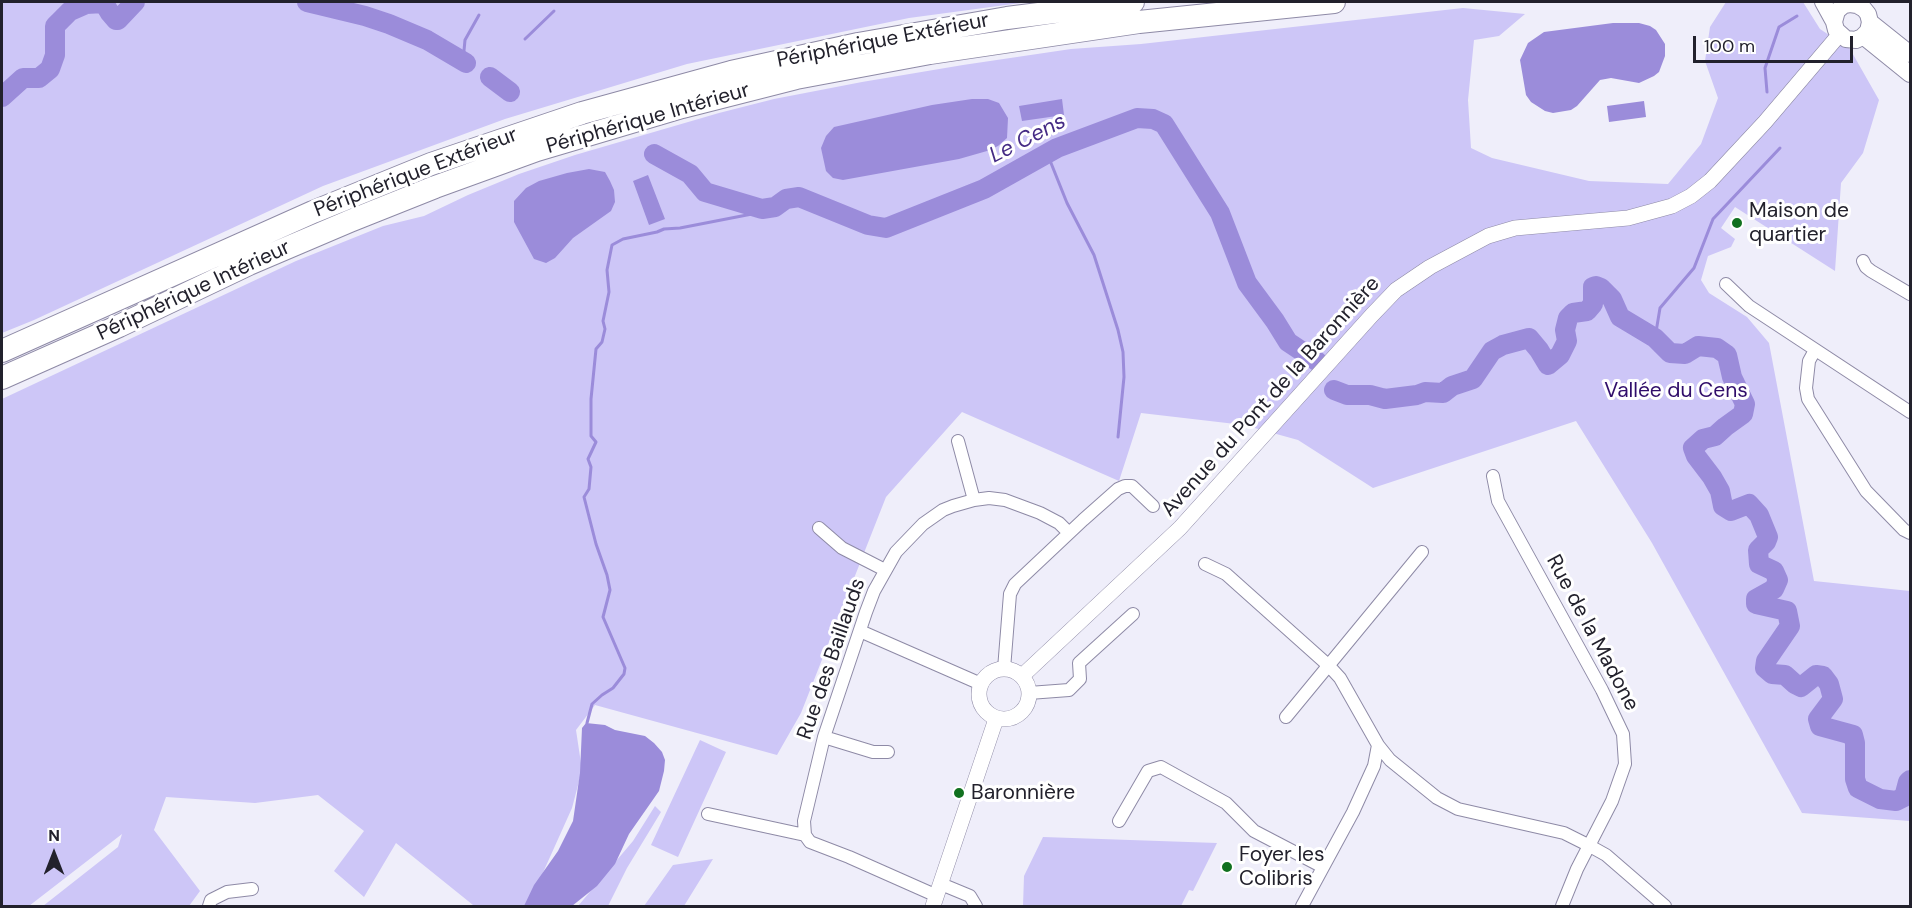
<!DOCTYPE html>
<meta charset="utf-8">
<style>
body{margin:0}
#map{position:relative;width:1912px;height:908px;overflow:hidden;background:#efeefa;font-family:"DM Sans",sans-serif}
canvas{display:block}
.frame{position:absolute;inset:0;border:3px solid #22212c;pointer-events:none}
.north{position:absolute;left:24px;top:824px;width:60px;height:60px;-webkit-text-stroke:4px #fff;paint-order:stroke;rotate:0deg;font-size:16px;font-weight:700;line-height:24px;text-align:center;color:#22212c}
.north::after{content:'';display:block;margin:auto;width:21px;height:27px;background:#22212c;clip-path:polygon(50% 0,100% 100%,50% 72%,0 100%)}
.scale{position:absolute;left:1693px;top:36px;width:160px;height:27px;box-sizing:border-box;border:3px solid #22212c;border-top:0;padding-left:8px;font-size:18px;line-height:21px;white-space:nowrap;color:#22212c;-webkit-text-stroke:4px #fff;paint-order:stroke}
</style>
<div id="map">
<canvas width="1912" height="908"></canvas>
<div class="frame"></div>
<div class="north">N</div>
<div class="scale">100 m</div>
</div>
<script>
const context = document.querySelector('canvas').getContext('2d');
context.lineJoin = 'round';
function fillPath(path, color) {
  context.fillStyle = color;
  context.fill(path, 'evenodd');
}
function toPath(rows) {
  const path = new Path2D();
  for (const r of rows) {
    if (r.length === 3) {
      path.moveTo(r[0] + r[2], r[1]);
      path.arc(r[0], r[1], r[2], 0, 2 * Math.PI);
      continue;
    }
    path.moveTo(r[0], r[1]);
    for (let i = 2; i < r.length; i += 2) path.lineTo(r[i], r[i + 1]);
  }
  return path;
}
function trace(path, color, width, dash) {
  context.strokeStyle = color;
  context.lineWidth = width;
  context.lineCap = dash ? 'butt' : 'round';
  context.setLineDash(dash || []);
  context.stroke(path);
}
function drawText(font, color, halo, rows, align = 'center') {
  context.font = font + ' "DM Sans",sans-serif';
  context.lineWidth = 6;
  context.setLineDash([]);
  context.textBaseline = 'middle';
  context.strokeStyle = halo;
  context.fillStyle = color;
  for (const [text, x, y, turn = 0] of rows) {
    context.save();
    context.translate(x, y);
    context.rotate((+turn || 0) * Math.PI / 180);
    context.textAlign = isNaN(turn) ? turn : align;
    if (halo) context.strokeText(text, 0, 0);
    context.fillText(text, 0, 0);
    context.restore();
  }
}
const green = toPath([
 [2,2,1028,2,909,18,687,64,505,119,323,186,34,320,2,333],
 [1726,2,1803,2,1820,29,1850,49,1879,100,1863,153,1841,183,1835,271,1735,207,1721,228,1735,239,1731,247,1708,256,1701,280,1709,293,1747,317,1769,343,1814,581,1910,591,1910,821,1802,813,1652,543,1576,421,1373,488,1298,440,1244,425,1141,413,1119,481,962,412,886,497,801,713,777,755,595,705,576,730,582,770,572,808,528,906,473,906,473,905,396,843,364,897,334,871,364,831,318,795,255,803,166,797,154,830,200,891,189,906,43,906,118,847,122,834,29,906,2,906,2,399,296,261,383,226,424,216,468,195,519,174,575,155,719,113,774,99,862,82,963,65,1071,49,1141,44,1463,8,1525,14,1499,36,1474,40,1468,100,1471,148,1492,158,1589,181,1668,184,1701,144,1718,98,1705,61,1710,27],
 [700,740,726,752,678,857,651,845],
 [655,806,661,812,627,868,608,906,578,906,633,841],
 [1043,837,1217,843,1193,891,1189,890,1181,906,1023,906,1024,876],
 [713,859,684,906,644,906,673,865]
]);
const water = toPath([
 [1613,23,1639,23,1650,26,1656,30,1665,44,1665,56,1659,72,1654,76,1639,83,1611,78,1600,80,1577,106,1571,110,1553,113,1545,111,1531,102,1526,95,1520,60,1528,43,1544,32],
 [972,99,988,99,999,103,1008,118,1007,138,998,146,987,151,959,159,843,180,833,178,826,171,821,148,826,136,834,127,932,105],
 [1062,99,1064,115,1022,121,1019,106],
 [1644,101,1646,117,1609,122,1607,106],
 [589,169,605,172,610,181,614,190,615,202,611,211,573,238,555,258,546,263,534,259,514,222,514,201,526,188,539,181,567,173],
 [648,175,665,219,649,225,633,181],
 [586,723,605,725,615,730,645,736,654,743,662,752,665,760,664,771,659,791,629,834,615,864,597,886,572,906,524,906,534,885,558,851,573,821,580,773,582,728]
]);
const stream = toPath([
 [525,39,554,11],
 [463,61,465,40,479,15],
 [1767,92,1765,68,1779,27,1797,16],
 [1047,153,1067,203,1094,255,1118,330,1123,352,1124,377,1118,437],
 [1655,338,1660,308,1694,268,1713,219,1780,148],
 [587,723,592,704,602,695,613,688,624,674,625,668,603,617,610,590,607,575,596,544,584,497,589,489,591,467,588,459,596,442,591,436,591,399,596,349,602,342,605,329,603,321,609,292,607,270,612,245,623,239,657,232,664,229,680,228,752,214,762,209]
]);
const river = toPath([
 [307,2,365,16,389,24,427,40,466,63],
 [490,77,510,92],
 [2,97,23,78,39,78,50,69,55,55,55,26,70,11,86,4,104,3,110,13,116,20,118,20,135,2],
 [654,154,690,174,705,192,762,209,775,207,786,199,799,197,868,225,886,228,984,189,1057,148,1137,118,1153,119,1164,124,1220,213,1247,283,1275,321,1288,342,1318,362],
 [1334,390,1347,395,1370,395,1385,399,1417,395,1425,392,1443,393,1452,386,1473,379,1492,351,1503,345,1529,338,1539,350,1548,365,1560,355,1567,341,1565,330,1568,318,1573,313,1587,311,1593,304,1593,287,1596,286,1601,288,1612,299,1620,317,1655,338,1670,353,1685,354,1698,346,1717,348,1727,355,1732,377,1745,404,1743,414,1725,427,1715,436,1703,439,1693,448,1696,456,1712,477,1720,491,1723,506,1731,511,1749,504,1759,515,1768,537,1766,542,1758,550,1759,564,1774,571,1778,580,1774,589,1756,599,1756,604,1787,611,1790,626,1766,661,1765,668,1772,674,1785,675,1795,684,1801,687,1816,675,1823,676,1829,684,1833,699,1818,719,1820,726,1853,735,1855,743,1855,779,1858,788,1880,799,1896,801,1904,797,1908,782,1910,780]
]);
const minor = toPath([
 [1863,261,1866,267,1871,271,1910,294],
 [1726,284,1749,306,1910,412],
 [1815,350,1809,361,1806,388,1808,399,1866,491,1904,530,1910,533],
 [958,441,974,500],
 [1493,476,1498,501,1602,690,1623,734,1625,764,1612,801,1577,869,1562,906],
 [819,528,842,548,885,570],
 [1205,564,1226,574,1329,666,1340,678,1378,745,1374,766,1353,812,1302,906],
 [860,631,981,684],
 [1004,669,1010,594,1015,584,1083,520,1118,489,1125,486,1132,486,1153,506],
 [1029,693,1069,690,1080,679,1079,663,1133,614],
 [1286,717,1422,552],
 [824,737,873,752,888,752],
 [1378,745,1390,760,1437,798,1458,809,1564,833,1588,845,1606,855,1665,906],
 [708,814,805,835],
 [1119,821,1148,771,1161,767,1226,803,1254,831,1323,867],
 [941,884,970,896,976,906],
 [937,896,849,857,810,842,805,835,804,821,824,737,866,612,874,591,896,552,923,524,943,510,953,506,974,500,989,498,1005,500,1040,513,1059,523,1069,533],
 [209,906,211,900,227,892,252,889]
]);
const tertiary = toPath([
 [1004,694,25],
 [1022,676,1180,528,1372,315,1396,290,1430,267,1488,236,1515,228,1628,218,1672,206,1691,196,1710,181,1765,122,1839,35],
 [933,906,996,719]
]);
const secondary = toPath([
 [1823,2,1834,22,1836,30,1846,39,1856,40,1862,37,1868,31,1870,22,1868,14,1864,9,1857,5,1850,4,1844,5,1837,11,1834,22],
 [1870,22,1910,54],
 [1863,36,1910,74]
]);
const motorway = toPath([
 [2,351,313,212,431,164,582,113,731,72,858,44,1007,18,1133,2],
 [2,378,119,326,249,264,350,221,435,187,537,150,682,107,796,78,930,53,1139,22,1334,2]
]);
const markers = [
 [1737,223,6,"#11711f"],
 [959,793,6,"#11711f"],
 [1227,867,6,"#11711f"]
];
const streetNames = [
 ["Périphérique Extérieur",883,41,-11],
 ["Périphérique Intérieur",648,119,-16],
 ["Périphérique Extérieur",416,173,-21],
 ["Périphérique Intérieur",194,291,-25],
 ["Avenue du Pont de la Baronnière",1271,397,-48],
 ["Rue de la Madone",1592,633,62],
 ["Rue des Baillauds",832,659,-71]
];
const poiNames = [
 ["Maison de",1749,211],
 ["quartier",1749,235],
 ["Baronnière",971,793],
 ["Foyer les",1239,855],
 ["Colibris",1239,879]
];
const parkNames = [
 ["Vallée du Cens",1676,391]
];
const waterNames = [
 ["Le Cens",1028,139,-27]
];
fillPath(green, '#cdc6f7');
fillPath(water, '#9b8cda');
trace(stream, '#9b8cda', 3);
trace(river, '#9b8cda', 20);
trace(minor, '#8e8aa6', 14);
trace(tertiary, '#8e8aa6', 16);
trace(secondary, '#8e8aa6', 18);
trace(motorway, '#8e8aa6', 24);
trace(minor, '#fff', 12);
trace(tertiary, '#fff', 15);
trace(secondary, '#fff', 16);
trace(motorway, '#fff', 22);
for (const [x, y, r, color] of markers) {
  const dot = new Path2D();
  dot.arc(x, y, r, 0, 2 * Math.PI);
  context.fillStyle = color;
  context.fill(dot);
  trace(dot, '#fff', 2);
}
drawText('21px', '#22212c', '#fff', streetNames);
drawText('21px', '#22212c', '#fff', poiNames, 'left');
drawText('21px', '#300d6a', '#fff', parkNames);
drawText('italic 22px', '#452b85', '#fff', waterNames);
</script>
